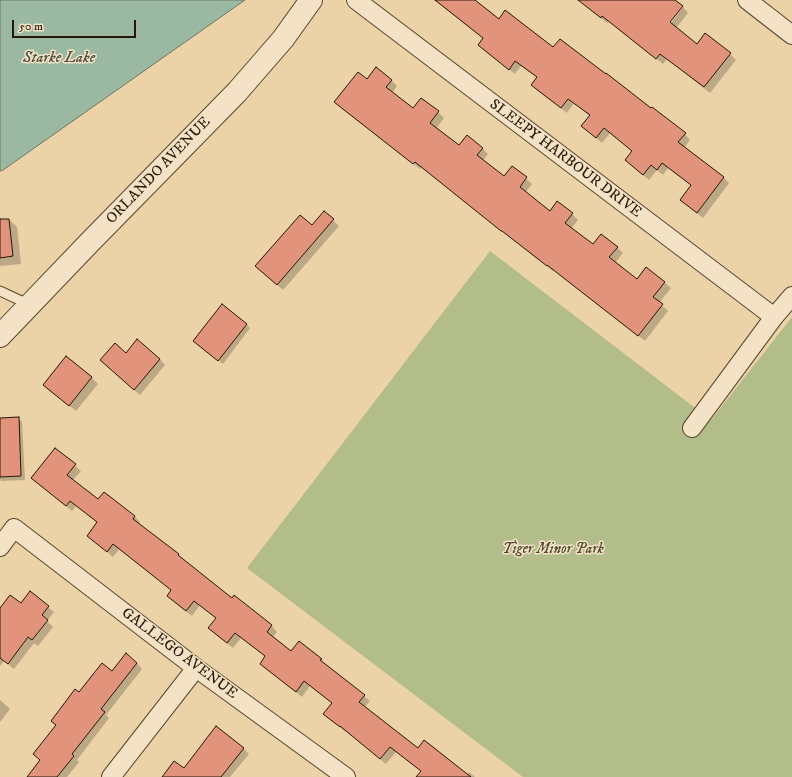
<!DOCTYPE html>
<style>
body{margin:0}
#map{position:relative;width:792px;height:777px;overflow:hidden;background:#ecd2a7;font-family:"IM FELL DW Pica",serif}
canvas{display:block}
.scale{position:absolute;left:12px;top:20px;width:124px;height:18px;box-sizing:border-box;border:2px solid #261706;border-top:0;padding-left:5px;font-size:12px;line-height:14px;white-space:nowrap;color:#261706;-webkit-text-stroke:3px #f3e2c6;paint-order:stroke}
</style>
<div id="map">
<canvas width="792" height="777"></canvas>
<div class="scale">50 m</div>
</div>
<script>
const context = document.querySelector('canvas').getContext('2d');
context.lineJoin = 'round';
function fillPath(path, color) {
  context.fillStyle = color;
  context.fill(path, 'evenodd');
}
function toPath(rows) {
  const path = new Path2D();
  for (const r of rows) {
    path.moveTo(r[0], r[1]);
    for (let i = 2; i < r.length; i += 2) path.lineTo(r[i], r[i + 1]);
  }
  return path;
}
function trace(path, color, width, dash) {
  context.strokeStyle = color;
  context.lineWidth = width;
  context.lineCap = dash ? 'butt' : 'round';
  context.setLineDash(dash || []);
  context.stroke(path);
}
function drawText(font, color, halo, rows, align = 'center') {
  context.font = font + ' "IM FELL DW Pica",serif';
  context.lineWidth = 3;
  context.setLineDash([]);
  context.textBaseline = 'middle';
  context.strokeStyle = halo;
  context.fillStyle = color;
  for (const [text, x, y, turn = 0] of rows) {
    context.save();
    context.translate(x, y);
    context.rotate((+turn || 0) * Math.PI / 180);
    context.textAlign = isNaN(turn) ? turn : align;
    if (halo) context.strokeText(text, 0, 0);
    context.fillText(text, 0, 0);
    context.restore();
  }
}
const green = toPath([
 [490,251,711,420,792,317,792,777,523,777,247,568]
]);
const water = toPath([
 [0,0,245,0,3,170,0,171,0,0]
]);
const shadow = toPath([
 [434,0,473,0,499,20,554,49,685,134,690,140,684,148,724,178,729,183,703,218,687,205,681,200,692,186,668,168,663,175,657,170,649,180,632,166,626,160,633,151,610,133,602,143,582,126,590,116,574,103,567,113,538,91,533,85,538,78,521,66,515,74,485,51,479,45,484,39],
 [583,0,674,0,666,26,668,27,683,7,688,13,676,28,697,45,730,54,736,60,710,93,667,59,663,64,609,21,607,23,588,8,582,2],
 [367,80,391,80,397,86,392,93,413,109,421,99,438,112,444,118,436,129,459,147,482,148,488,154,483,161,504,178,513,167,532,184,525,193,550,212,558,202,572,214,578,220,571,229,593,246,617,247,623,253,615,263,637,280,646,268,665,283,671,288,659,303,668,311,645,341,554,270,553,271,508,236,421,167,420,169,341,108,335,102],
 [324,212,339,226,283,290,262,272,312,226],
 [9,219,17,227,21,264,0,266,0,220],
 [246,324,250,328,223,364,198,344],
 [66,357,92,378,98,384,76,411,50,391,44,385],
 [160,359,165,365,140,395,107,366],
 [18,418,22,422,25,480,1,481,0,479,0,419],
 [55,449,81,471,73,480,98,501,104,493,135,517,140,522,139,524,178,555,183,560,232,599,234,597,272,626,277,632,272,638,291,652,299,642,364,696,370,701,364,708,418,749,467,775,469,772,475,777,418,777,422,772,396,752,386,764,346,731,346,732,330,719,333,703,310,686,302,697,267,669,266,657,241,638,233,648,215,634,210,628,217,619,200,605,192,616,173,601,168,596,172,590,119,549,113,557,94,541,98,523,76,506,72,511,38,483],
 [21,604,48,607,54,612,47,621,53,627,38,646,34,643,14,669,4,661,0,666,0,610],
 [137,663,142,669,106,715,109,718,77,760,79,762,67,777,28,777,41,761,80,694,112,672],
 [0,700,10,709,0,722],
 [243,748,249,754,230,777,172,777,184,770]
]);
const building = toPath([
 [435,0,475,0,499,19,505,10,553,47,560,39,606,74,606,73,651,108,652,107,686,133,678,142,724,177,697,213,680,200,691,185,662,163,657,170,651,165,643,175,625,160,632,151,604,128,596,138,581,126,590,115,568,99,561,108,531,85,537,77,515,61,509,70,478,45,483,38,435,0],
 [578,0,675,0,683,6,670,22,697,44,705,33,731,53,704,87,660,54,656,59,602,16,601,18,578,0],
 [376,67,392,80,386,87,413,108,421,98,439,111,430,123,459,145,467,135,483,148,477,155,504,176,512,166,527,177,520,187,550,211,557,201,573,213,565,223,593,244,601,234,618,247,609,257,637,279,646,267,665,282,653,297,663,304,638,336,547,265,547,266,502,231,501,231,415,162,413,164,334,102,358,72,367,79,376,67],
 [324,211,334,219,277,285,255,266,300,215,312,225,324,211],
 [0,219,9,219,13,256,0,258,0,219],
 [222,304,247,324,218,361,193,341,222,304],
 [137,339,160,359,134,390,100,360,115,343,126,353,137,339],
 [66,356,92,377,69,406,43,385,66,356],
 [19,417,21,476,0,477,0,418,19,417],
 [55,448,76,464,67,475,98,499,104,492,135,516,133,519,179,554,178,555,232,598,234,595,272,625,267,632,291,651,299,641,322,659,320,660,365,695,359,702,418,748,424,740,471,777,416,777,421,771,390,747,380,759,340,726,340,727,323,714,332,703,304,681,296,692,260,664,265,656,235,633,227,643,208,628,216,618,194,601,186,611,167,596,171,590,113,544,107,552,87,536,97,522,70,501,66,506,31,478,55,448],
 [30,591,49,606,42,615,48,620,32,640,28,637,8,664,0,658,0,608,10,595,21,603,30,591],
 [126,653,137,663,101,709,105,712,72,754,74,756,57,777,27,777,40,760,33,754,56,725,51,721,75,689,79,692,102,663,112,671,126,653],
 [216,726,244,748,221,777,162,777,174,761,184,768,216,726]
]);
const service = toPath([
 [0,291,30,305]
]);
const minor = toPath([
 [356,0,774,317],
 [747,0,792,35],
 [692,428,774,317,792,296],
 [0,547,14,528,196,668,346,777],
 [111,777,196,668]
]);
const tertiary = toPath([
 [0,336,89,243,237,92,283,39,311,0]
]);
const streetNames = [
 ["SLEEPY HARBOUR DRIVE",565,159,37],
 ["ORLANDO AVENUE",159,171,-46],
 ["GALLEGO AVENUE",179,654,37]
];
const parkNames = [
 ["Tiger Minor Park",553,550]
];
const waterNames = [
 ["Starke Lake",59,59]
];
fillPath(green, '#b3bd8a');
fillPath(water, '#9ab8a2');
trace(water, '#6c7864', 1);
fillPath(shadow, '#0003');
fillPath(building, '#e1937c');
trace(building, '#261706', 1);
trace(service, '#58462e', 11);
trace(minor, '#58462e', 20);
trace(tertiary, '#58462e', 24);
trace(service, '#f3e2c6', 9);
trace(minor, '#f3e2c6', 18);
trace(tertiary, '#f3e2c6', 22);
drawText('15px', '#261706', '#f3e2c6', streetNames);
drawText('italic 15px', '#50492e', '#f3e2c6', parkNames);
drawText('italic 16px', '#4f4f3d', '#f3e2c6', waterNames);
</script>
